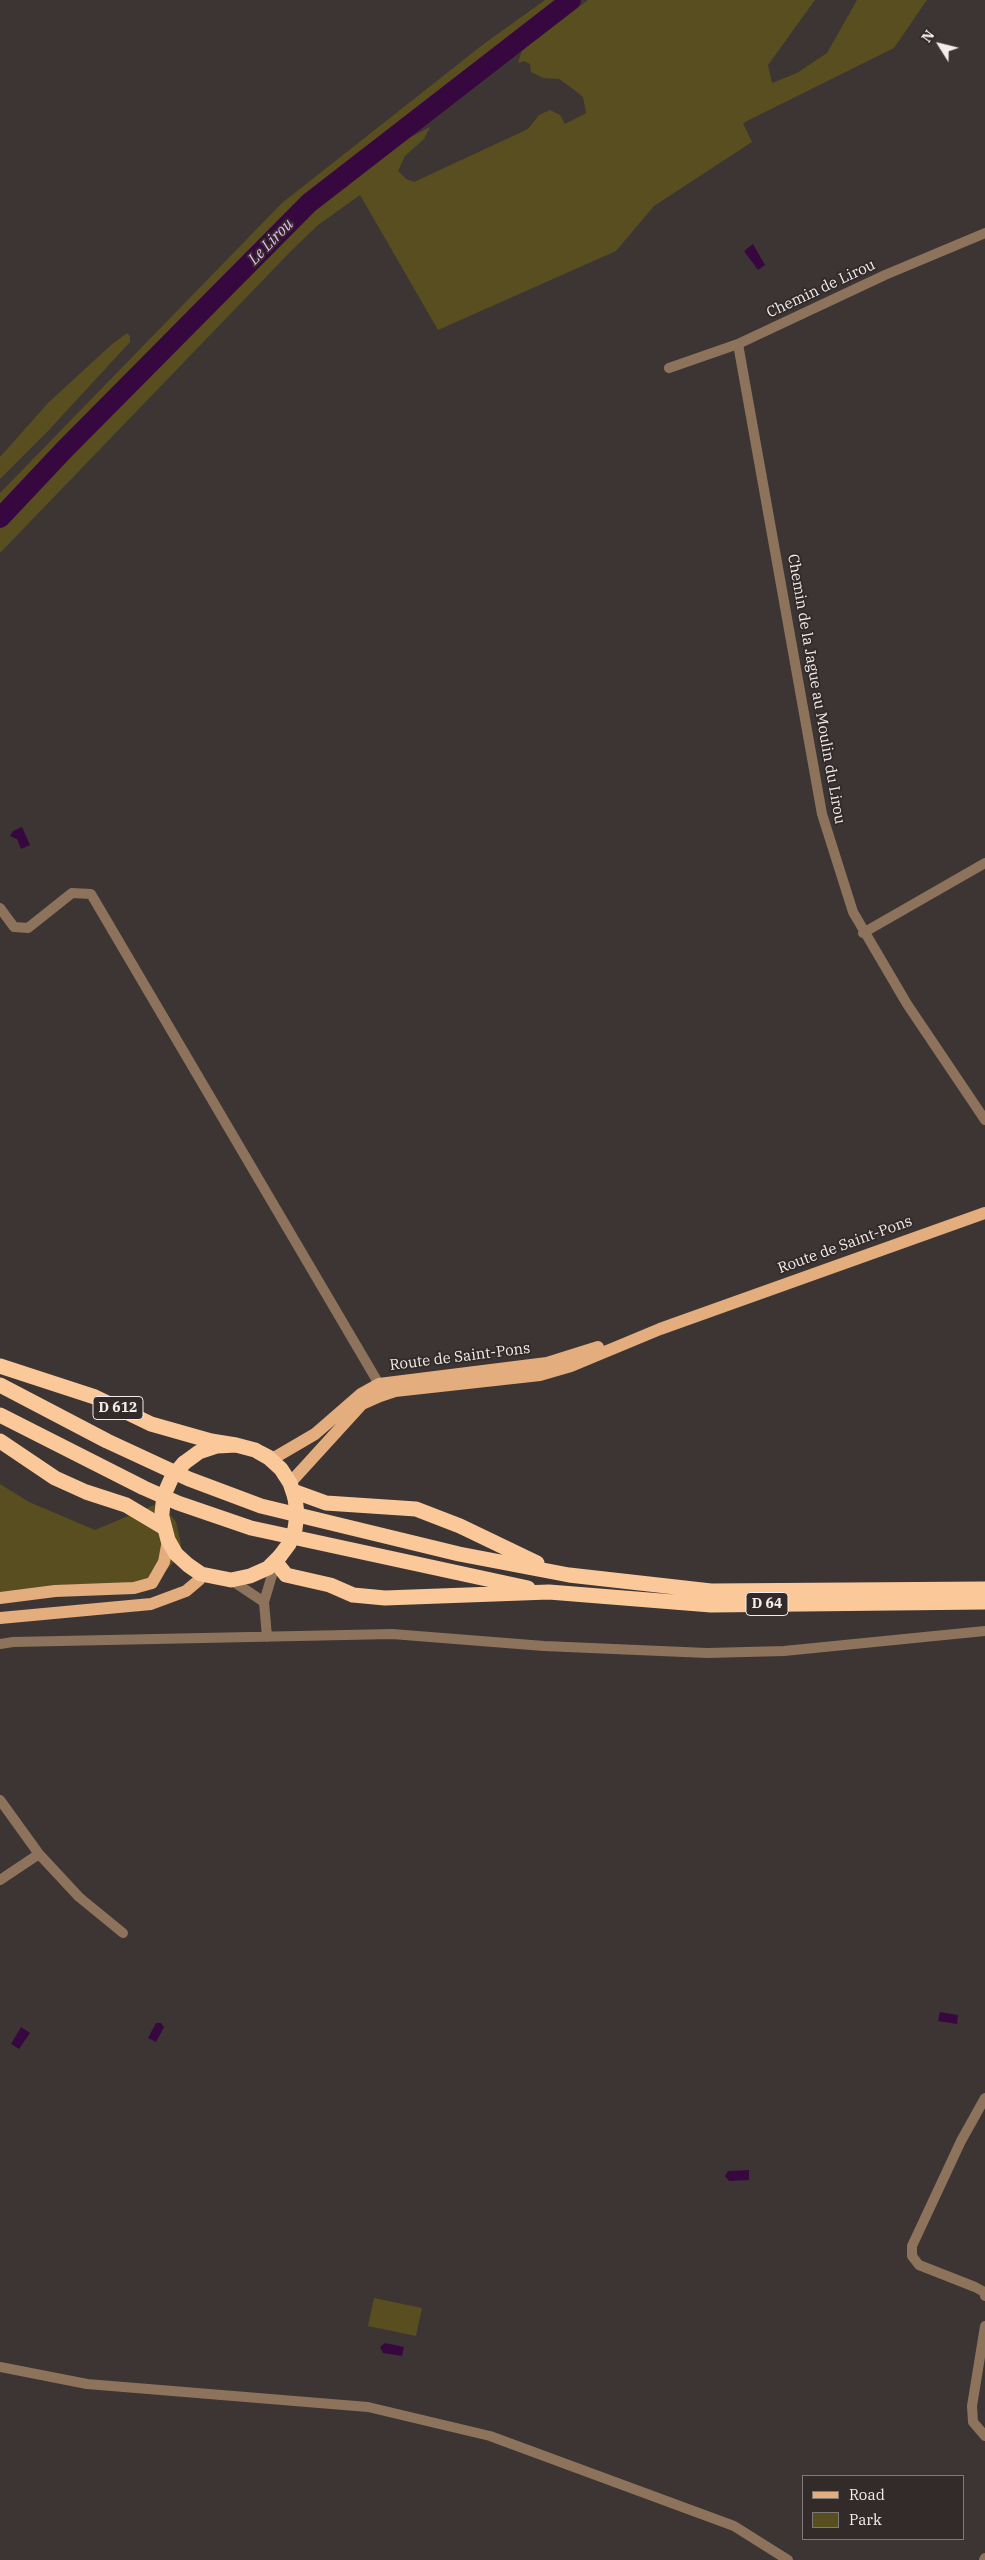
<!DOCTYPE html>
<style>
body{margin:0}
#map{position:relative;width:985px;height:2560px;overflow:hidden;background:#3d3533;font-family:"IBM Plex Serif",serif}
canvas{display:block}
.legend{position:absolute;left:802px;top:2475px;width:162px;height:65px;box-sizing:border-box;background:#322b29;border:1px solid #7f7977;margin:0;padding:6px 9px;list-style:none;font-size:15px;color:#f2edec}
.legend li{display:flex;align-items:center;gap:10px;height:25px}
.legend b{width:25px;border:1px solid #7f7977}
.north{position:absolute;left:915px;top:20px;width:50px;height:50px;-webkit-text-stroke:4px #322b29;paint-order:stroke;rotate:306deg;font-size:14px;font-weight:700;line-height:20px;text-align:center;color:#f2edec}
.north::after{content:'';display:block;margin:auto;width:18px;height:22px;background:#f2edec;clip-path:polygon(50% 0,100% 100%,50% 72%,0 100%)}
</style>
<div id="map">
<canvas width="985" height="2560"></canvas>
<ul class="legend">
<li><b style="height:6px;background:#e3ad7d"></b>Road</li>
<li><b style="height:14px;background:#584e20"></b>Park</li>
</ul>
<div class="north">N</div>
</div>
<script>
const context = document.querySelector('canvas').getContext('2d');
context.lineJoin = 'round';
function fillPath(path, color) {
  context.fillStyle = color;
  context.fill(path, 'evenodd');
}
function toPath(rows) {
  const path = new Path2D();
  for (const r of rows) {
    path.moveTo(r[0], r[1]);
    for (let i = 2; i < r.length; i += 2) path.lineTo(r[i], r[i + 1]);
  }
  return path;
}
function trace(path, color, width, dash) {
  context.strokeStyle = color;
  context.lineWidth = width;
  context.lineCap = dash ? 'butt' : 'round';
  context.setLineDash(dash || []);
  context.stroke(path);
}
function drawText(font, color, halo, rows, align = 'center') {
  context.font = font + ' "IBM Plex Serif",serif';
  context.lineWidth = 4;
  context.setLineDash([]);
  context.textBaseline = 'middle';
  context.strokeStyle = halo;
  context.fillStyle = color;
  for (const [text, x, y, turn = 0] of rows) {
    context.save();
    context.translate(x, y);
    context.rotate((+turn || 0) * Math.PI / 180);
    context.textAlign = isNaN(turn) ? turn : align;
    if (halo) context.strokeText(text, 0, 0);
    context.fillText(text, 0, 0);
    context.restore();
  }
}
const green = toPath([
 [545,0,572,0,443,105,302,206,117,391,0,514,0,493,282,203,485,43],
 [588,0,815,0,768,65,772,83,797,73,827,53,857,0,927,0,894,48,743,123,752,142,654,206,616,251,438,330,360,195,318,225,291,251,0,553,0,525,133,385,310,208,409,138,430,127,424,139,405,156,398,171,406,179,414,182,528,129,539,115,550,110,560,115,565,124,586,113,583,97,573,89,559,79,543,78,531,72,530,64,524,61,518,63,522,50],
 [127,333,130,336,130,342,48,431,0,479,0,457,48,403,111,345],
 [0,1484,29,1502,95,1530,161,1502,176,1522,181,1544,178,1556,168,1569,149,1580,128,1585,0,1595],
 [374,2298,422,2308,416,2336,368,2326]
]);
const water = toPath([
 [753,244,765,265,758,270,744,251],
 [22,827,30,845,21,849,17,839,10,836,13,831],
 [940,2012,958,2015,957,2024,938,2021],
 [156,2023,161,2023,164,2027,156,2042,148,2038],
 [21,2027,30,2033,19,2049,11,2044],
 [749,2170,749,2180,729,2181,725,2176,728,2171],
 [385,2343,404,2347,402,2356,383,2353,380,2347]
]);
const river = toPath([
 [0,518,65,449,309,203,571,0]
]);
const street = toPath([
 [738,344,822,814,853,912,907,1004,985,1120],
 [669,368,738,344,885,275,985,233],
 [0,908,14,927,28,928,72,893,91,894,379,1384,380,1390],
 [863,933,985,863],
 [231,1580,264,1602],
 [267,1637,264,1602,272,1575,268,1568],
 [0,1644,13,1642,392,1634,544,1646,707,1653,784,1651,985,1631],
 [0,1800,39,1854,79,1897,123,1933],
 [0,1880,39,1854],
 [985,2098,961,2141,912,2246,912,2256,919,2265,975,2287,984,2292,985,2296],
 [985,2326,972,2406,973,2422,985,2436],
 [0,2367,87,2384,368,2407,490,2436,734,2526,788,2560],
 [984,2560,985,2558]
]);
const primary = toPath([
 [262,1452,274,1458,315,1434,361,1394,379,1384,547,1363,598,1347],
 [290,1483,362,1404,380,1396,395,1391,540,1375,571,1366,660,1329,985,1213],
 [0,1598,55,1591,134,1588,152,1583,164,1562,168,1540],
 [0,1618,151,1604,186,1591,199,1580,201,1574]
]);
const highway = toPath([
 [0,1366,95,1397,151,1424,211,1441,236,1445],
 [0,1385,107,1441,189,1479,261,1506,459,1554,569,1575,711,1591,985,1589],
 [0,1415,144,1488,178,1503,251,1528,528,1588],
 [0,1441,55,1478,86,1492,126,1505,163,1527],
 [184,1463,199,1452,217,1446,236,1445,255,1450,269,1458,281,1469,290,1483,295,1498],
 [293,1491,326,1503,416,1509,460,1526,537,1563],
 [162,1517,168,1540,176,1554,188,1565,201,1574,231,1580,250,1576,268,1568,280,1556],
 [275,1561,286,1575,330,1585,353,1595,385,1598,549,1592,711,1605,985,1602]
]);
const highwayBridge = toPath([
 [162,1513,164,1495,172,1477,184,1463],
 [280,1556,289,1544,295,1529,297,1514,295,1498]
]);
const shields = [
 [118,1408,50],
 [767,1604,42]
];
const shieldNames = [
 ["D 612",118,1408],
 ["D 64",767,1604]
];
const streetNames = [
 ["Chemin de Lirou",821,289,-25],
 ["Chemin de la Jague au Moulin du Lirou",816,689,80],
 ["Route de Saint-Pons",845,1245,-20],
 ["Route de Saint-Pons",460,1357,-7]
];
const waterNames = [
 ["Le Lirou",271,242,-46]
];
fillPath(green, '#584e20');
fillPath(water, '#370840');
trace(river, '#370840', 20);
trace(street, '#8d735c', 10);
trace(primary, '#e3ad7d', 12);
trace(highway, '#fbc89a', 15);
trace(highwayBridge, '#fbc89a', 15);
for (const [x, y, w] of shields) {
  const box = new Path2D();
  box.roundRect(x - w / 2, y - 11.5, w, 23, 4);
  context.fillStyle = '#322b29';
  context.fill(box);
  trace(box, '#f2edec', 1);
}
drawText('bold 14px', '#f2edec', null, shieldNames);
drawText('15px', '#f2edec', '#322b29', streetNames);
drawText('italic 16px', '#eab3f6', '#322b29', waterNames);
</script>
